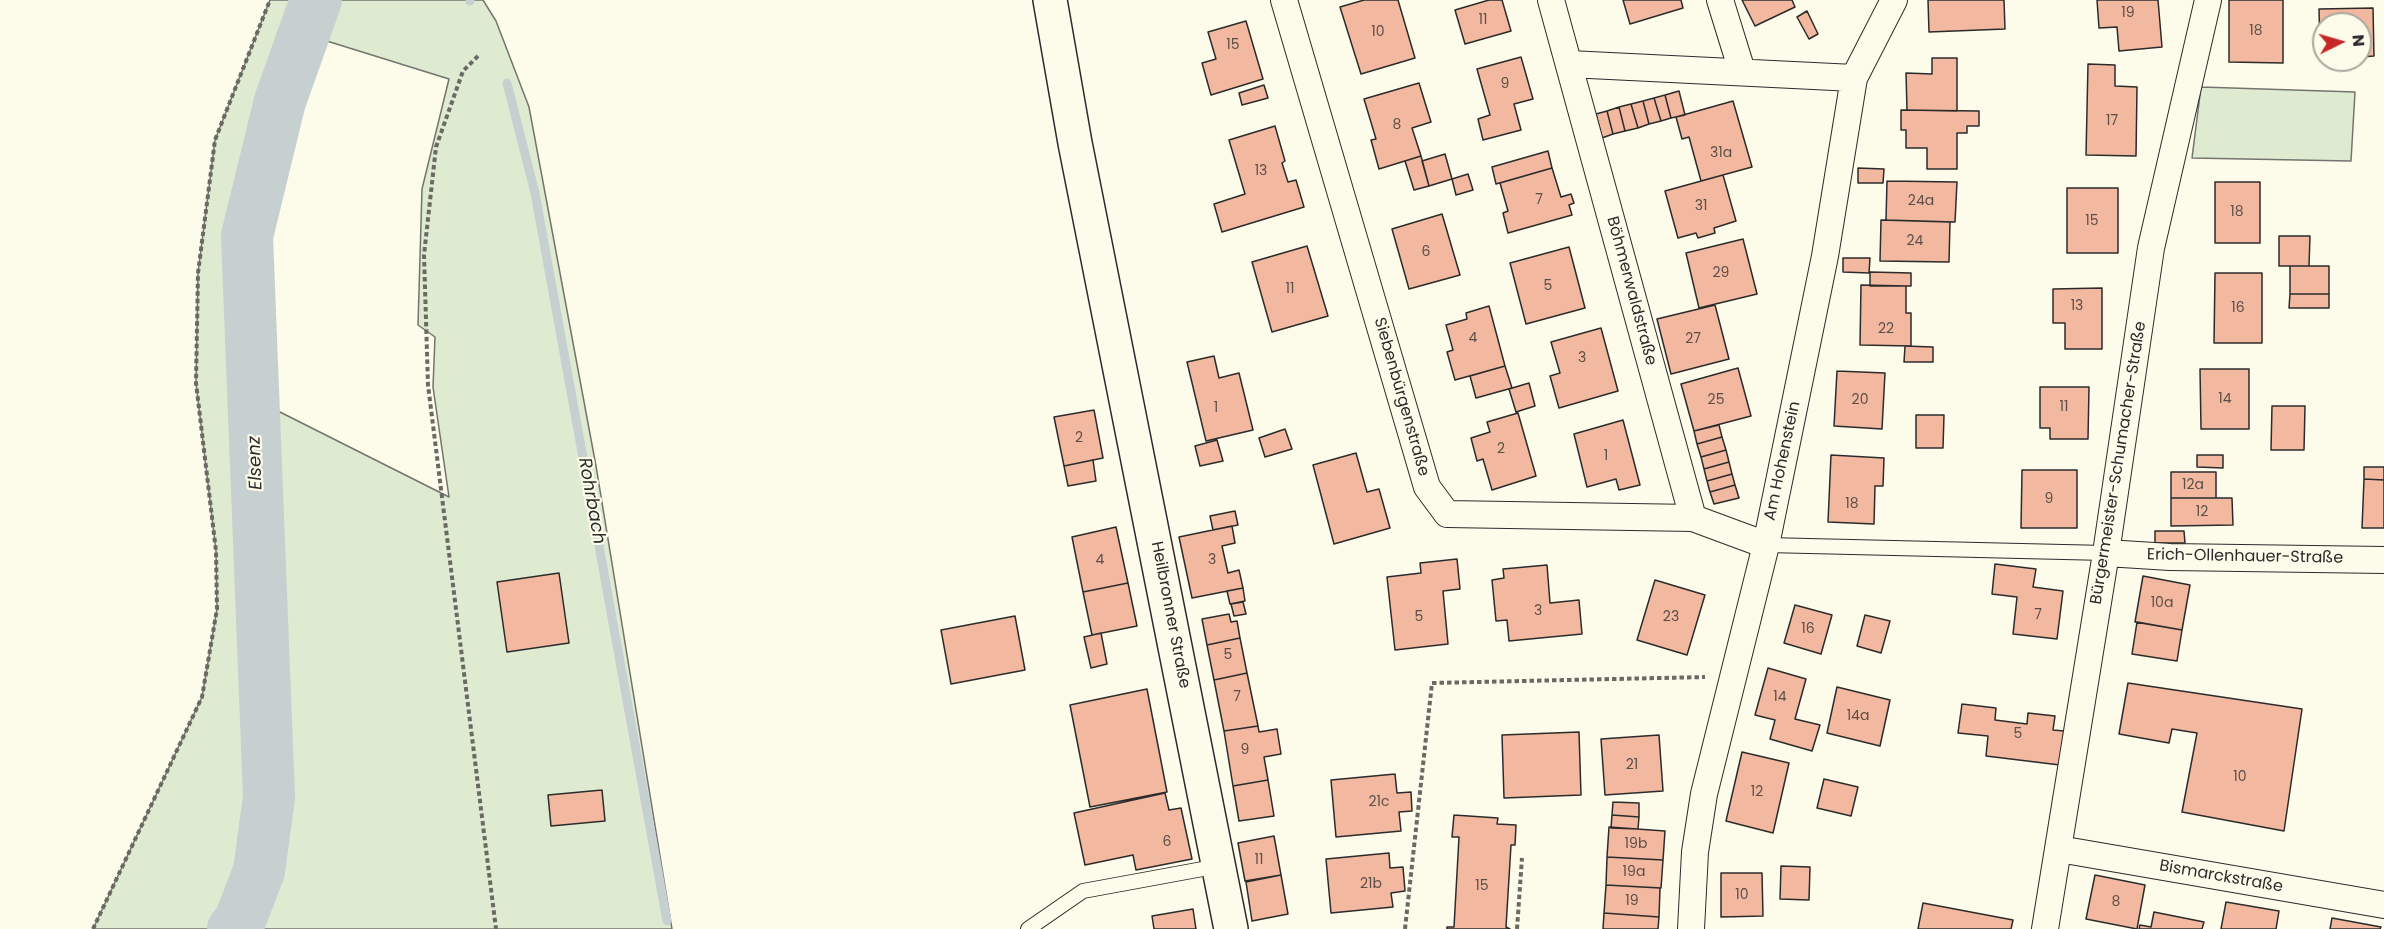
<!DOCTYPE html>
<meta charset="utf-8">
<style>
body{margin:0}
#map{position:relative;width:2384px;height:929px;overflow:hidden;background:#fdfbea;font-family:Poppins,sans-serif}
canvas{display:block}
.north{position:absolute;left:2312px;top:12px;width:60px;height:60px;box-sizing:border-box;background:#fdfbea;border:2px solid #a9a89e;border-radius:50%;rotate:85deg;font-size:16px;font-weight:700;line-height:24px;text-align:center;color:#2b2b2b}
.north::after{content:'';display:block;margin:auto;width:21px;height:27px;background:#c62828;clip-path:polygon(50% 0,100% 100%,50% 72%,0 100%)}
</style>
<div id="map">
<canvas width="2384" height="929"></canvas>
<div class="north">N</div>
</div>
<script>
const context = document.querySelector('canvas').getContext('2d');
context.lineJoin = 'round';
function fillPath(path, color) {
  context.fillStyle = color;
  context.fill(path, 'evenodd');
}
function toPath(rows) {
  const path = new Path2D();
  for (const r of rows) {
    path.moveTo(r[0], r[1]);
    for (let i = 2; i < r.length; i += 2) path.lineTo(r[i], r[i + 1]);
  }
  return path;
}
function trace(path, color, width, dash) {
  context.strokeStyle = color;
  context.lineWidth = width;
  context.lineCap = dash ? 'butt' : 'round';
  context.setLineDash(dash || []);
  context.stroke(path);
}
function drawText(font, color, halo, rows, align = 'center') {
  context.font = font + ' Poppins,sans-serif';
  context.lineWidth = 4.5;
  context.setLineDash([]);
  context.textBaseline = 'middle';
  context.strokeStyle = halo;
  context.fillStyle = color;
  for (const [text, x, y, turn = 0] of rows) {
    context.save();
    context.translate(x, y);
    context.rotate((+turn || 0) * Math.PI / 180);
    context.textAlign = isNaN(turn) ? turn : align;
    if (halo) context.strokeText(text, 0, 0);
    context.fillText(text, 0, 0);
    context.restore();
  }
}
const green = toPath([
 [270,0,483,0,496,21,529,107,596,466,672,929,93,929,202,697,217,609,216,551,196,383,198,273,215,140,270,0],
 [314,37,449,79,422,189,418,325,435,337,433,387,449,497,262,403,262,254,314,37],
 [2201,87,2355,92,2351,161,2192,158,2201,87]
]);
const stream = toPath([
 [470,0,470,1],
 [507,83,535,193,667,921]
]);
const river = toPath([
 [233,929,239,923,259,871,269,797,247,236,280,101,316,0]
]);
const building = toPath([
 [1364,0,1398,0,1415,58,1361,74,1340,7,1364,0],
 [1489,0,1502,0,1511,31,1465,44,1455,10,1489,0],
 [1623,0,1681,0,1683,8,1630,24,1623,0],
 [1742,0,1792,0,1795,7,1755,26,1742,0],
 [1928,0,2004,0,2005,29,1929,32,1928,0],
 [2097,0,2158,0,2162,47,2119,51,2117,27,2099,28,2097,0],
 [2229,0,2283,0,2283,63,2229,62,2229,0],
 [2373,8,2374,56,2360,57,2360,24,2324,24,2324,47,2320,47,2319,9,2373,8],
 [1807,11,1818,34,1809,39,1797,17,1807,11],
 [1246,21,1263,79,1211,95,1202,63,1216,59,1208,32,1246,21],
 [1521,57,1533,99,1514,104,1521,130,1483,140,1478,119,1490,115,1477,69,1521,57],
 [1932,58,1957,58,1957,111,1907,110,1906,73,1932,74,1932,58],
 [2088,64,2115,65,2115,86,2137,87,2136,156,2086,155,2088,64],
 [1419,83,1431,122,1412,128,1421,156,1379,169,1371,140,1376,139,1364,99,1419,83],
 [1264,85,1268,98,1242,105,1239,93,1264,85],
 [1679,91,1685,115,1671,118,1665,95,1679,91],
 [1665,95,1671,118,1661,121,1654,98,1665,95],
 [1654,98,1661,121,1649,124,1643,101,1654,98],
 [1643,101,1649,124,1638,128,1631,104,1643,101],
 [1733,101,1752,167,1701,181,1689,137,1682,139,1676,117,1733,101],
 [1631,104,1638,128,1625,131,1619,107,1631,104],
 [1619,107,1625,131,1613,134,1607,111,1619,107],
 [1901,110,1979,111,1979,126,1967,126,1967,133,1957,133,1957,169,1927,169,1927,148,1906,148,1906,130,1901,130,1901,110],
 [1607,111,1613,134,1602,138,1596,114,1607,111],
 [1275,126,1285,161,1282,163,1288,182,1296,180,1304,207,1222,232,1214,204,1245,194,1229,140,1275,126],
 [1548,151,1552,168,1496,184,1492,167,1548,151],
 [1445,154,1452,179,1429,186,1422,161,1445,154],
 [1421,156,1429,186,1414,190,1405,161,1421,156],
 [1552,168,1561,197,1571,194,1574,203,1569,205,1572,215,1508,233,1503,213,1508,211,1500,183,1552,168],
 [1858,168,1884,169,1883,183,1858,183,1858,168],
 [1468,174,1473,190,1456,195,1452,179,1468,174],
 [1723,175,1736,221,1714,228,1715,233,1698,238,1696,233,1678,238,1665,191,1723,175],
 [1887,181,1957,182,1955,222,1886,220,1887,181],
 [2215,182,2260,182,2260,243,2215,243,2215,182],
 [2067,188,2118,188,2118,253,2067,253,2067,188],
 [1442,214,1460,275,1409,289,1392,229,1442,214],
 [1881,220,1950,222,1949,262,1880,261,1881,220],
 [2279,236,2310,236,2309,266,2279,266,2279,236],
 [1743,239,1757,294,1699,308,1686,253,1743,239],
 [1307,246,1328,316,1272,332,1252,262,1307,246],
 [1569,247,1585,308,1526,324,1510,263,1569,247],
 [1843,258,1870,258,1869,273,1843,272,1843,258],
 [2290,266,2329,266,2329,294,2290,294,2290,266],
 [1870,272,1911,273,1911,286,1870,286,1870,272],
 [2215,273,2262,273,2262,343,2214,343,2215,273],
 [1861,285,1906,286,1906,313,1911,313,1911,346,1860,345,1861,285],
 [2102,288,2102,349,2065,349,2065,323,2053,323,2053,289,2102,288],
 [2290,294,2329,294,2329,308,2289,308,2290,294],
 [1715,305,1729,359,1671,374,1657,319,1715,305],
 [1489,306,1505,366,1455,380,1447,352,1453,350,1446,325,1467,319,1466,313,1489,306],
 [1601,328,1618,391,1559,408,1550,376,1560,373,1551,342,1601,328],
 [1905,346,1933,347,1933,362,1904,362,1905,346],
 [1214,356,1219,378,1239,373,1253,430,1206,441,1187,362,1214,356],
 [1505,366,1512,388,1476,398,1470,376,1505,366],
 [1738,368,1751,416,1694,431,1681,384,1738,368],
 [2200,369,2249,369,2249,429,2201,429,2200,369],
 [1837,371,1885,373,1882,429,1834,426,1837,371],
 [1529,383,1535,406,1516,412,1509,389,1529,383],
 [2040,387,2089,387,2088,439,2050,439,2050,428,2040,428,2040,387],
 [2272,406,2305,406,2304,450,2271,450,2272,406],
 [1094,410,1103,458,1064,466,1054,417,1094,410],
 [1518,413,1536,476,1492,490,1483,459,1477,461,1471,438,1490,432,1487,422,1518,413],
 [1916,415,1944,415,1943,448,1916,448,1916,415],
 [1623,420,1640,485,1619,490,1616,479,1587,487,1574,434,1623,420],
 [1719,425,1722,437,1697,444,1694,431,1719,425],
 [1285,429,1292,449,1265,457,1259,438,1285,429],
 [1722,437,1726,450,1701,457,1697,444,1722,437],
 [1217,440,1223,461,1200,466,1195,446,1217,440],
 [1726,450,1729,462,1704,469,1701,457,1726,450],
 [1356,453,1367,492,1379,489,1390,528,1334,544,1313,465,1356,453],
 [1831,455,1884,458,1883,486,1875,486,1874,524,1828,522,1831,455],
 [2197,455,2223,455,2223,468,2197,467,2197,455],
 [1093,460,1096,481,1068,486,1064,466,1093,460],
 [1729,462,1732,474,1707,481,1704,469,1729,462],
 [2364,467,2384,467,2384,480,2364,479,2364,467],
 [2022,470,2077,470,2077,528,2021,528,2022,470],
 [2171,472,2216,472,2216,498,2171,498,2171,472],
 [1732,474,1735,485,1710,492,1707,481,1732,474],
 [2364,479,2384,480,2384,528,2362,528,2364,479],
 [1735,485,1739,498,1714,504,1710,492,1735,485],
 [2171,498,2232,498,2233,525,2171,526,2171,498],
 [1235,511,1238,525,1213,530,1210,516,1235,511],
 [1232,526,1235,543,1222,546,1228,573,1239,570,1243,588,1192,598,1179,537,1232,526],
 [1116,527,1128,583,1083,592,1072,537,1116,527],
 [2155,531,2184,531,2185,543,2155,543,2155,531],
 [1457,559,1460,589,1443,591,1448,644,1395,650,1387,577,1421,573,1420,563,1457,559],
 [1995,564,2036,569,2033,587,2063,591,2057,639,2013,634,2017,597,1992,594,1995,564],
 [1547,565,1550,603,1579,600,1582,634,1509,641,1507,620,1496,621,1492,580,1504,578,1503,569,1547,565],
 [559,573,569,643,507,652,497,582,559,573],
 [2143,576,2190,585,2182,630,2135,622,2143,576],
 [1655,580,1705,595,1687,655,1637,640,1655,580],
 [1128,583,1137,626,1092,635,1083,592,1128,583],
 [1243,588,1245,601,1230,604,1227,591,1243,588],
 [1243,602,1246,614,1234,616,1231,604,1243,602],
 [1795,605,1832,615,1821,654,1784,643,1795,605],
 [1229,614,1231,622,1237,621,1240,638,1207,645,1202,619,1229,614],
 [1865,615,1890,621,1881,653,1857,646,1865,615],
 [1015,616,1025,670,951,684,941,630,1015,616],
 [2137,622,2182,630,2177,661,2132,654,2137,622],
 [1101,633,1107,664,1091,668,1084,637,1101,633],
 [1240,638,1247,673,1214,680,1207,645,1240,638],
 [1768,668,1806,679,1795,719,1820,725,1812,751,1770,739,1775,720,1755,715,1768,668],
 [1247,673,1258,726,1224,731,1214,680,1247,673],
 [2128,683,2302,709,2284,831,2182,812,2197,733,2172,729,2169,743,2119,734,2128,683],
 [1837,687,1890,700,1880,746,1827,733,1837,687],
 [1147,689,1167,792,1090,807,1070,705,1147,689],
 [1962,704,1996,708,1995,720,2027,724,2028,713,2055,716,2053,730,2064,731,2060,765,1986,756,1988,736,1958,733,1962,704],
 [1258,726,1259,732,1277,729,1281,754,1264,757,1268,780,1233,786,1224,731,1258,726],
 [1579,732,1581,795,1504,798,1502,735,1579,732],
 [1659,735,1663,791,1605,795,1601,739,1659,735],
 [1742,752,1789,763,1773,833,1726,821,1742,752],
 [1395,774,1397,793,1411,792,1412,811,1399,812,1401,831,1336,837,1331,780,1395,774],
 [1824,779,1858,787,1851,816,1817,808,1824,779],
 [1268,780,1274,816,1239,821,1233,786,1268,780],
 [602,790,605,821,551,826,548,795,602,790],
 [1165,793,1169,810,1181,808,1192,859,1136,870,1133,855,1085,865,1074,813,1165,793],
 [1613,802,1639,803,1639,817,1612,815,1613,802],
 [1454,815,1498,818,1497,824,1516,825,1515,845,1511,845,1506,927,1510,929,1447,929,1447,927,1454,927,1459,837,1452,837,1454,815],
 [1612,815,1639,817,1638,829,1611,828,1612,815],
 [1609,827,1665,831,1663,860,1607,857,1609,827],
 [1274,836,1281,875,1245,881,1238,843,1274,836],
 [1389,853,1390,868,1403,867,1405,891,1391,893,1393,907,1331,913,1326,859,1389,853],
 [1607,857,1663,860,1661,888,1606,885,1607,857],
 [1781,866,1810,867,1809,900,1780,899,1781,866],
 [1721,873,1762,873,1763,916,1721,917,1721,873],
 [1281,875,1288,914,1252,921,1246,882,1281,875],
 [2095,875,2145,885,2137,929,2086,919,2095,875],
 [1606,885,1660,888,1659,917,1604,913,1606,885],
 [2226,902,2279,911,2276,929,2221,929,2226,902],
 [1923,903,2013,920,2011,929,1918,929,1923,903],
 [1193,909,1196,929,1154,929,1152,916,1193,909],
 [2154,912,2204,922,2202,929,2139,929,2140,925,2151,927,2154,912],
 [1604,913,1659,917,1658,929,1603,929,1604,913],
 [2332,918,2381,927,2380,929,2330,929,2332,918]
]);
const path = toPath([
 [478,56,463,71,436,147,424,255,428,385,496,929],
 [93,929,202,697,217,609,216,551,196,383,198,273,215,140,270,0],
 [1405,929,1432,683,1705,677],
 [1517,929,1522,858]
]);
const service = toPath([
 [1766,545,2106,553],
 [1028,929,1083,891,1219,866]
]);
const minor = toPath([
 [1284,0,1427,487,1447,514,1693,518,1766,545],
 [1551,0,1693,518],
 [1720,0,1742,71],
 [1569,64,1854,78],
 [2106,553,2170,557,2384,560],
 [2059,849,2384,905],
 [1691,929,1695,852,1704,794,1766,545,1825,256,1854,78,1894,0],
 [2045,929,2106,553,2151,248,2208,0]
]);
const primary = toPath([
 [1050,0,1075,143,1231,929]
]);
const numberNames = [
 ["19",2128,13],
 ["11",1483,20],
 ["18",2256,31],
 ["10",1378,32],
 ["15",1233,45],
 ["9",1505,84],
 ["17",2112,121],
 ["8",1397,125],
 ["31a",1721,153],
 ["13",1261,171],
 ["7",1539,200],
 ["24a",1921,201],
 ["31",1701,206],
 ["18",2237,212],
 ["15",2092,221],
 ["24",1915,241],
 ["6",1426,252],
 ["29",1721,273],
 ["5",1548,286],
 ["11",1290,289],
 ["13",2077,306],
 ["16",2238,308],
 ["22",1886,329],
 ["4",1473,338],
 ["27",1693,339],
 ["3",1582,358],
 ["14",2225,399],
 ["25",1716,400],
 ["20",1860,400],
 ["11",2064,407],
 ["1",1216,408],
 ["2",1079,438],
 ["2",1501,449],
 ["1",1606,456],
 ["12a",2193,485],
 ["9",2049,499],
 ["18",1852,504],
 ["12",2202,512],
 ["4",1100,560],
 ["3",1212,560],
 ["10a",2162,603],
 ["3",1538,611],
 ["7",2038,615],
 ["5",1419,617],
 ["23",1671,617],
 ["16",1808,629],
 ["5",1228,655],
 ["7",1237,697],
 ["14",1780,697],
 ["14a",1858,716],
 ["5",2018,734],
 ["9",1245,750],
 ["21",1632,765],
 ["10",2240,777],
 ["12",1757,792],
 ["21c",1379,802],
 ["6",1167,842],
 ["19b",1636,844],
 ["11",1259,860],
 ["19a",1634,872],
 ["21b",1371,884],
 ["15",1482,886],
 ["10",1742,895],
 ["19",1632,901],
 ["8",2116,902]
];
const streetNames = [
 ["Böhmerwaldstraße",1631,291,75],
 ["Siebenbürgenstraße",1401,397,74],
 ["Am Hohenstein",1783,461,-78],
 ["Bürgermeister-Schumacher-Straße",2119,463,-81],
 ["Erich-Ollenhauer-Straße",2245,557,1],
 ["Heilbronner Straße",1170,615,79],
 ["Bismarckstraße",2221,877,10]
];
const waterNames = [
 ["Elsenz",256,463,-92],
 ["Rohrbach",591,501,80]
];
fillPath(green, '#deebd1');
trace(green, '#74746e', 1.5);
trace(stream, '#c7d0d0', 9);
trace(river, '#c7d0d0', 52);
fillPath(building, '#f2b8a0');
trace(building, '#2b2b2b', 1.5);
trace(service, '#2b2b2b', 16);
trace(minor, '#2b2b2b', 28);
trace(primary, '#2b2b2b', 36);
trace(path, '#6a6964', 4, [4.5, 3]);
trace(service, '#fdfbea', 14);
trace(minor, '#fdfbea', 26);
trace(primary, '#fdfbea', 33);
drawText('14px', '#5d4e48', null, numberNames);
drawText('16px', '#2b2b2b', '#fdfbea', streetNames);
drawText('italic 18px', '#2b2b2b', '#fdfbea', waterNames);
</script>
